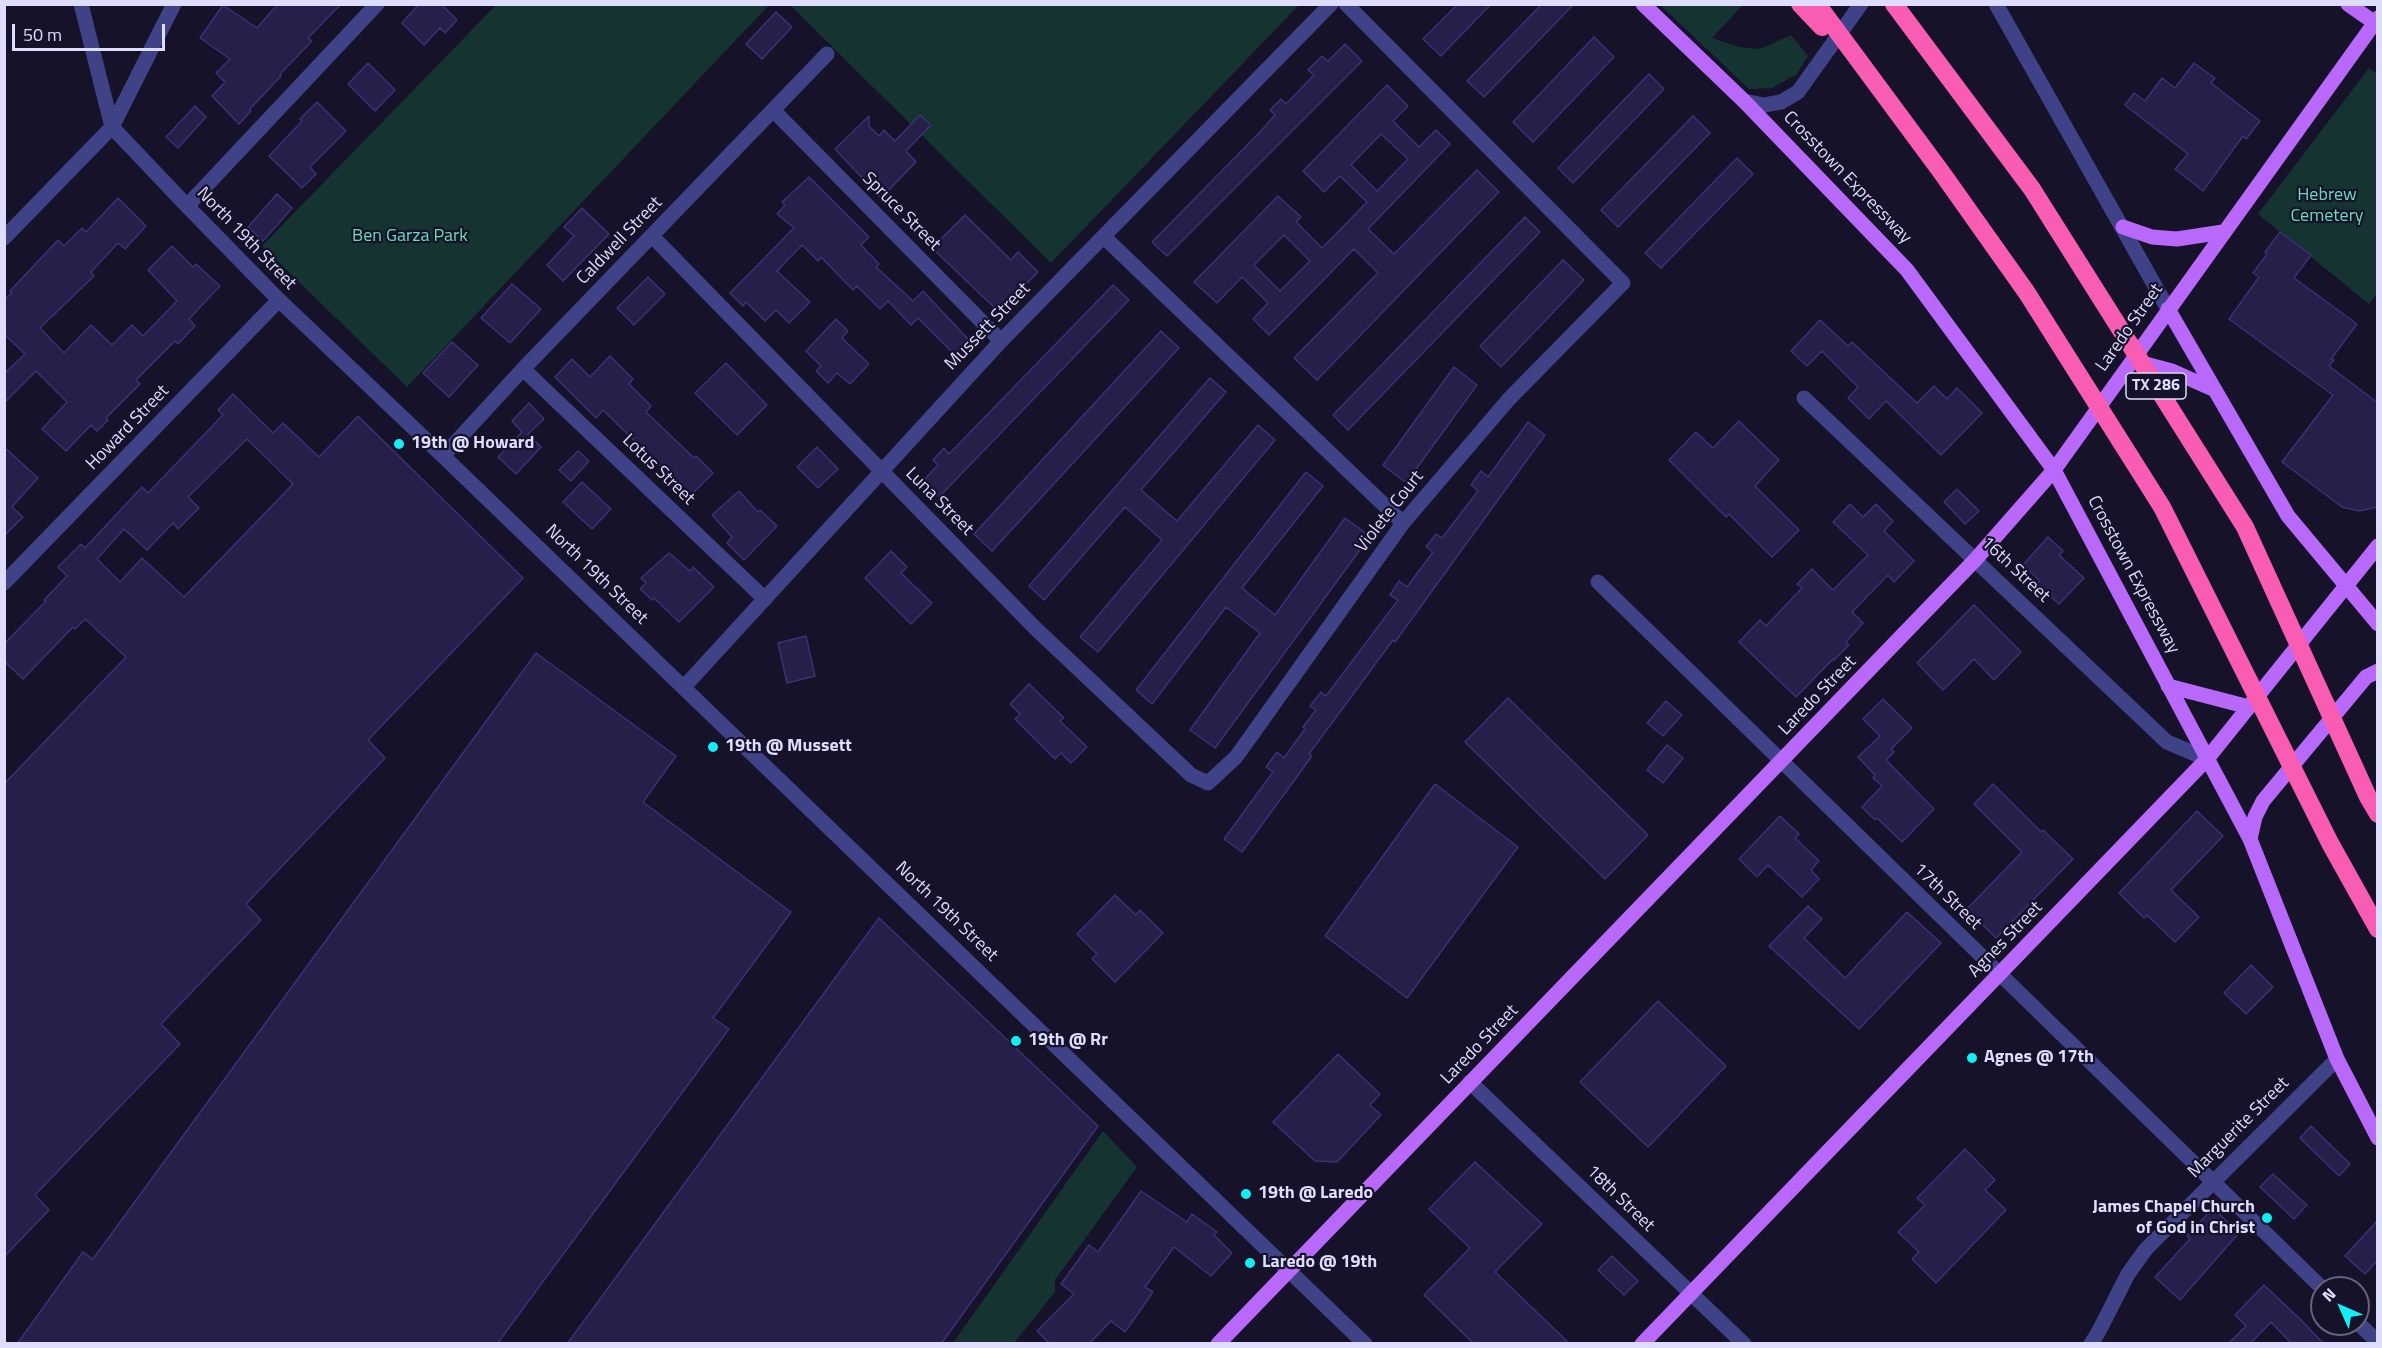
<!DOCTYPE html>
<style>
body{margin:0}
#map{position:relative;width:2382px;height:1348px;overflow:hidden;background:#15122a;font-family:"Titillium Web",sans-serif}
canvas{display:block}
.frame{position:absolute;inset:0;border:6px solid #deddfe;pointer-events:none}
.north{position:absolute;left:2310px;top:1276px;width:60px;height:60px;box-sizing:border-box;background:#15122a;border:2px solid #65637f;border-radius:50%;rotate:315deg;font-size:16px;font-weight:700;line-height:24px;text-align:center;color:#deddfe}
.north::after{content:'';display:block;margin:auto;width:21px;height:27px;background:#11eff5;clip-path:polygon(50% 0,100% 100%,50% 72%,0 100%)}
.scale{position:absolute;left:12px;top:24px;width:153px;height:27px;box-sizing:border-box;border:3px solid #deddfe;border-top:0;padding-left:8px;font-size:18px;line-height:21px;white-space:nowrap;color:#deddfe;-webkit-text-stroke:4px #15122a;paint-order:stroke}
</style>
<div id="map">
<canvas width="2382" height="1348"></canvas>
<div class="frame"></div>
<div class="north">N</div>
<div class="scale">50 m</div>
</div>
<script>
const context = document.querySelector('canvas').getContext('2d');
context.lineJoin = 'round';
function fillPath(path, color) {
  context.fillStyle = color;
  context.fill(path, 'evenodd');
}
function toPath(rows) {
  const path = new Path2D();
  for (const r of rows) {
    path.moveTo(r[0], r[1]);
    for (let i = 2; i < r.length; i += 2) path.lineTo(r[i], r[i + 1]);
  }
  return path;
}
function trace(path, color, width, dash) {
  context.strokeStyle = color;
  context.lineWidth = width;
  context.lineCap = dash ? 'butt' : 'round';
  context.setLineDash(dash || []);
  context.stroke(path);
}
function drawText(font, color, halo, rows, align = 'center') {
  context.font = font + ' "Titillium Web",sans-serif';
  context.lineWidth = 4.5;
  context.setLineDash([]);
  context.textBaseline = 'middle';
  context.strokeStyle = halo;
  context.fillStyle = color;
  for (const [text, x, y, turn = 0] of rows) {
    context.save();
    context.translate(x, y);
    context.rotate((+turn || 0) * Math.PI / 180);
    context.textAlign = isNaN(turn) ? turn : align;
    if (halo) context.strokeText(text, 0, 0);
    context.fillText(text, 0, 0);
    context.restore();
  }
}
const green = toPath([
 [496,5,769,5,407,387,262,246],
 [790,5,1299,5,1051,263],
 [1660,5,1743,5,1712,38,1739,47,1760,49,1791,35,1808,56,1797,74,1772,88,1749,89],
 [2369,68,2377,74,2378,292,2369,304,2258,214],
 [1103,1131,1137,1167,1055,1280,1055,1292,1014,1343,953,1343]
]);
const building = toPath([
 [278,4,341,4,308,38,312,41,280,74,281,76,249,110,251,111,239,124,212,96,225,82,216,73,230,59,200,38,223,5,257,28,278,4],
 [419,4,441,4,457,20,445,33,440,28,424,45,402,23,419,4],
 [1458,4,1491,4,1441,56,1423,39,1458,4],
 [1542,4,1574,4,1484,97,1467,81,1542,4],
 [776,12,792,27,762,59,746,44,776,12],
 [1594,37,1614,57,1533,142,1513,122,1594,37],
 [1345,44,1362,61,1167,256,1152,242,1260,132,1275,115,1270,110,1281,99,1286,104,1314,75,1308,70,1322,56,1328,61,1345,44],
 [368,63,395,90,375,111,348,84,368,63],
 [2194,63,2215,78,2211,83,2260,121,2246,139,2243,136,2203,191,2175,169,2188,154,2125,105,2134,93,2145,101,2162,78,2175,88,2194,63],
 [1649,74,1664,89,1573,183,1558,168,1649,74],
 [1387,85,1408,106,1393,121,1419,147,1436,130,1450,144,1368,229,1394,254,1477,170,1499,192,1317,380,1294,358,1378,273,1354,249,1269,335,1253,319,1268,303,1242,277,1217,303,1194,282,1278,196,1301,217,1296,222,1322,248,1338,232,1367,202,1340,176,1324,192,1303,171,1387,85],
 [1381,134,1408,159,1377,191,1351,165,1381,134],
 [1284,235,1310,261,1280,291,1254,265,1284,235],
 [317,102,346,131,310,167,316,174,302,188,269,156,302,121,300,119,317,102],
 [195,106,206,117,178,148,166,137,195,106],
 [920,115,931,125,906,151,916,162,881,198,835,149,869,116,869,126,879,136,884,130,895,141,920,115],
 [1693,116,1710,133,1618,227,1601,210,1693,116],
 [1737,158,1753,174,1661,268,1645,253,1737,158],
 [809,177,869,237,861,245,879,264,876,267,913,301,923,291,968,339,954,354,918,318,911,325,888,301,880,309,857,286,853,290,821,257,818,261,802,245,777,271,810,302,789,323,776,310,765,321,746,302,743,306,730,293,794,228,777,214,785,205,782,202,809,177],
 [277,194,292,208,263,241,248,227,277,194],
 [118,198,146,226,125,249,118,243,91,272,94,276,40,328,64,353,91,325,112,345,132,325,143,336,177,301,148,270,172,246,193,267,196,264,220,286,189,319,195,326,178,344,175,341,136,380,140,384,106,418,108,420,97,431,91,425,66,451,42,429,67,402,36,371,4,403,4,374,25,354,4,334,4,300,12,293,10,291,58,240,64,246,82,228,86,232,118,198],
 [582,208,609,234,563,281,547,265,574,236,564,227,582,208],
 [965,215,1011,260,1018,252,1038,272,999,312,932,248,965,215],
 [1525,217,1540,232,1348,430,1333,415,1525,217],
 [2280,232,2311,255,2294,278,2357,324,2331,359,2334,360,2329,366,2378,403,2378,507,2359,511,2342,507,2282,462,2333,395,2229,319,2259,277,2253,273,2267,254,2265,252,2280,232],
 [1563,260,1584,280,1501,367,1480,346,1563,260],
 [648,277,665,294,634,325,617,308,648,277],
 [512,284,541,309,510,343,481,318,512,284],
 [1113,285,1129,300,939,497,923,481,938,465,933,460,944,448,949,454,1113,285],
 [836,319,848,331,842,338,869,364,850,384,837,373,828,383,816,371,821,366,806,351,836,319],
 [1820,320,1848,346,1852,342,1917,403,1934,386,1947,399,1957,388,1982,413,1941,455,1886,401,1869,419,1848,398,1858,387,1822,351,1807,366,1791,351,1820,320],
 [1161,331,1179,348,992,551,974,534,1161,331],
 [452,342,478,365,449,397,423,373,452,342],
 [610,356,633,379,629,384,651,406,646,412,694,458,696,456,713,473,686,500,669,484,673,479,603,410,596,418,555,377,572,359,590,377,610,356],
 [726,363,767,405,737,435,695,393,726,363],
 [1454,367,1477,385,1406,483,1383,465,1454,367],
 [1210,378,1226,392,1141,490,1177,521,1258,425,1275,440,1098,652,1080,637,1162,540,1125,507,1044,600,1029,586,1210,378],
 [233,394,273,433,283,423,319,457,358,416,523,578,368,740,385,758,246,904,261,920,161,1024,180,1044,35,1195,49,1210,4,1257,4,784,126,657,85,619,75,629,73,627,23,679,4,661,4,644,46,601,44,600,67,576,58,567,81,544,85,548,142,487,148,493,223,415,218,410,233,394],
 [247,439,293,484,184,597,142,558,120,582,97,559,124,529,147,550,173,523,178,529,199,508,188,497,247,439],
 [529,403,544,419,528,434,541,447,516,474,498,457,522,432,512,421,529,403],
 [1739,421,1779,460,1755,486,1799,530,1772,557,1729,514,1726,517,1669,460,1696,432,1713,448,1739,421],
 [1528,422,1545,435,1395,642,1393,640,1309,754,1312,756,1242,852,1224,839,1273,772,1266,767,1277,752,1284,758,1305,729,1303,727,1316,710,1310,706,1321,692,1326,696,1398,600,1390,595,1399,581,1407,587,1433,552,1426,547,1436,534,1442,538,1478,491,1471,485,1481,471,1488,477,1528,422],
 [4,447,38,478,12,507,23,517,4,536,4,447],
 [817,447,838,469,818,488,797,467,817,447],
 [578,451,589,461,571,481,559,470,578,451],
 [1306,472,1323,486,1242,588,1275,615,1345,518,1370,536,1215,748,1190,730,1260,633,1226,607,1152,704,1136,690,1306,472],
 [582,482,611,509,592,529,563,502,582,482],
 [1957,489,1979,511,1965,524,1944,502,1957,489],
 [739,491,758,512,760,510,777,526,744,560,727,543,732,537,712,515,739,491],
 [1850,504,1863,517,1876,504,1893,521,1884,531,1914,561,1894,582,1888,575,1852,612,1863,623,1846,642,1849,645,1834,660,1833,659,1796,697,1739,642,1760,620,1766,626,1802,588,1797,584,1812,569,1833,590,1868,555,1833,522,1850,504],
 [2048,537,2063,551,2059,555,2084,578,2059,604,2037,584,2040,581,2023,565,2048,537],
 [891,551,907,567,901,573,932,603,911,624,865,578,891,551],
 [669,553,690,571,693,567,714,587,679,622,654,598,652,600,640,589,646,583,641,578,669,553],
 [1974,605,2021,652,1994,680,1974,659,1943,690,1917,663,1974,605],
 [806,636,815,676,787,683,778,643,806,636],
 [536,653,676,756,643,802,791,912,713,1018,729,1029,497,1344,17,1344,83,1252,93,1259,536,653],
 [1029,684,1064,718,1060,721,1087,747,1071,763,1061,753,1055,759,1015,719,1020,714,1010,704,1029,684],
 [1508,698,1648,835,1605,879,1465,742,1508,698],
 [1883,699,1912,728,1891,749,1894,752,1886,760,1934,809,1902,842,1877,818,1875,820,1862,807,1882,786,1873,778,1875,775,1858,757,1880,736,1863,719,1883,699],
 [1666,701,1682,715,1663,736,1647,723,1666,701],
 [1667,745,1683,758,1663,783,1647,770,1667,745],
 [1435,784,1518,847,1407,998,1325,936,1435,784],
 [1993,784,2041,832,2043,830,2073,859,1996,938,1967,909,2022,852,1974,804,1993,784],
 [2197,811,2223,836,2171,890,2199,917,2175,942,2147,915,2144,918,2119,893,2197,811],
 [1780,816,1799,834,1795,838,1819,861,1811,870,1819,879,1802,897,1768,865,1757,877,1739,859,1780,816],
 [1115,895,1136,915,1140,910,1163,933,1115,982,1092,959,1097,954,1077,934,1115,895],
 [1808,906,1822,919,1804,938,1845,978,1907,912,1941,943,1859,1029,1769,946,1808,906],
 [879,918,1098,1126,941,1344,567,1344,879,918],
 [2251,965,2273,987,2246,1014,2224,993,2251,965],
 [1658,1001,1726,1066,1648,1147,1580,1082,1658,1001],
 [1338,1054,1380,1094,1370,1105,1381,1115,1337,1162,1315,1161,1273,1122,1338,1054],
 [2311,1126,2350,1164,2339,1176,2300,1138,2311,1126],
 [1965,1149,1995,1180,1985,1190,2006,1210,1936,1283,1912,1259,1919,1252,1898,1232,1925,1205,1917,1198,1965,1149],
 [1475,1162,1542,1224,1495,1272,1570,1344,1474,1344,1424,1295,1470,1248,1429,1209,1475,1162],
 [2273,1174,2307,1205,2294,1219,2260,1187,2273,1174],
 [1141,1191,1187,1222,1192,1214,1217,1232,1214,1235,1232,1253,1211,1276,1174,1247,1145,1287,1153,1292,1125,1332,1111,1321,1089,1344,1050,1344,1037,1331,1074,1294,1061,1284,1089,1245,1098,1252,1141,1191],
 [2213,1208,2239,1233,2180,1300,2155,1277,2190,1239,2187,1236,2213,1208],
 [2378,1220,2378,1260,2365,1274,2345,1256,2378,1220],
 [1612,1256,1638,1281,1624,1295,1598,1270,1612,1256],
 [2264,1285,2301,1320,2324,1344,2292,1344,2271,1322,2250,1344,2228,1344,2246,1326,2235,1315,2264,1285]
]);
const minor = toPath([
 [81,4,112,127,187,206,279,300,443,456,1365,1344],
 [1996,4,2168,309],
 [1744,101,1764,105,1781,102,1798,92,1861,4],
 [773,110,1001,341],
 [187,206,377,4],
 [652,236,1035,628,1191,775,1208,783,1236,757,1403,523,1509,399,1623,283,1346,4],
 [1104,237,1403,523],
 [4,238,112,127,174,4],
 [523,369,765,599],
 [1804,398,2167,742,2207,759],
 [443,456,523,369,827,54],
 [1598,582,2322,1288],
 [4,583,279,300],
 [684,687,1001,341,1331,4],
 [1470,1082,1744,1344],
 [2358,1323,2378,1342],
 [2091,1344,2099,1331,2128,1274,2146,1249,2337,1059]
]);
const major = toPath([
 [1643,4,1744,101,1907,270,2054,470,2250,839,2337,1059,2378,1138],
 [2348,4,2378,25],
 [2123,227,2152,237,2177,239,2223,232],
 [2168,309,2288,516,2378,624],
 [2134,361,2172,371,2215,390],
 [2168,686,2249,707],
 [2250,839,2255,817,2263,801,2366,677,2378,671],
 [1218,1344,1975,560,2054,470,2378,18],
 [1642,1344,2207,759,2378,546]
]);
const highway = toPath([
 [1800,4,1822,27],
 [1817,4,1942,173,2027,293,2162,507,2330,843,2378,929],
 [1894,4,2032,189,2245,527,2368,797,2378,814]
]);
const markers = [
 [399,444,6,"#11eff5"],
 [713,747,6,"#11eff5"],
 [1016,1041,6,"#11eff5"],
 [1972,1058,6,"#11eff5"],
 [1246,1194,6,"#11eff5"],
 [2267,1218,6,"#11eff5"],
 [1250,1263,6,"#11eff5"]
];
const shields = [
 [2156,386,60]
];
const shieldNames = [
 ["TX 286",2156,386]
];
const streetNames = [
 ["Crosstown Expressway",1847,178,46],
 ["Spruce Street",901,212,45],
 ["North 19th Street",246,239,46],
 ["Caldwell Street",620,241,-46],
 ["Mussett Street",988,327,-46],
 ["Laredo Street",2130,328,-55],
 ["Howard Street",128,428,-46],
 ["Lotus Street",658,470,44],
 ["Luna Street",939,502,45],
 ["Violete Court",1390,512,-52],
 ["16th Street",2015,570,43],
 ["North 19th Street",596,575,44],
 ["Crosstown Expressway",2133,575,62],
 ["Laredo Street",1818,696,-46],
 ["17th Street",1947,897,44],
 ["North 19th Street",946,912,44],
 ["Agnes Street",2006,940,-46],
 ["Laredo Street",1480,1045,-46],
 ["Marguerite Street",2239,1128,-45],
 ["18th Street",1620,1199,44]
];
const parkNames = [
 ["Hebrew",2327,196],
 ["Cemetery",2327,217],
 ["Ben Garza Park",410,237]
];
const poiNames = [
 ["19th @ Howard",411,444],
 ["19th @ Mussett",725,747],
 ["19th @ Rr",1028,1041],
 ["Agnes @ 17th",1984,1058],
 ["19th @ Laredo",1258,1194],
 ["James Chapel Church",2255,1208,"right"],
 ["of God in Christ",2255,1229,"right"],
 ["Laredo @ 19th",1262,1263]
];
fillPath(green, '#153431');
fillPath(building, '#251f4a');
trace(building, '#3a3275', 1.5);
trace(minor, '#3f4287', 15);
trace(major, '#b869f9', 15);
trace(highway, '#f85db3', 18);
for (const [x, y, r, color] of markers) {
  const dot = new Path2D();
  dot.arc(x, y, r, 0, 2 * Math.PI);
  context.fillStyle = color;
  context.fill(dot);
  trace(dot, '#15122a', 2);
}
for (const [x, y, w] of shields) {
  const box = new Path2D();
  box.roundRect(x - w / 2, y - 13, w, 26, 4.5);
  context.fillStyle = '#15122a';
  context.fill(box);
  trace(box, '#deddfe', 1.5);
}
drawText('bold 16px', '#deddfe', null, shieldNames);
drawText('18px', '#deddfe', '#15122a', streetNames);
drawText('18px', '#6adcb7', '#15122a', parkNames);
drawText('bold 18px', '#deddfe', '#15122a', poiNames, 'left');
</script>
